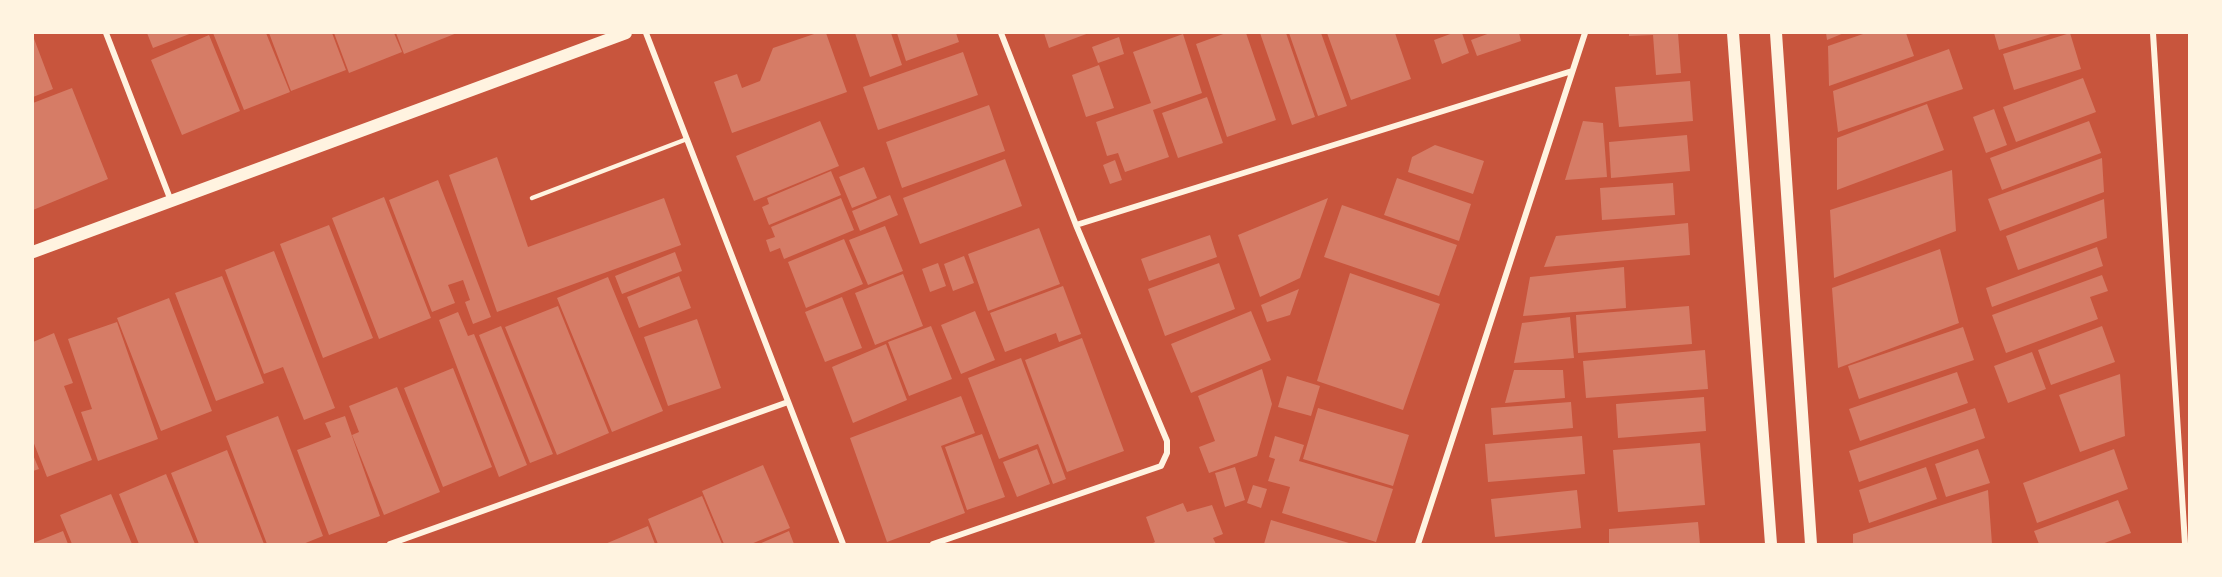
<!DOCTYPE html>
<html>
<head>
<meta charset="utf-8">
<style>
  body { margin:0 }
  #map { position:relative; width:2222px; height:577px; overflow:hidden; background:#c8553d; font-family:Helvetica,sans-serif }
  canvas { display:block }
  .frame { position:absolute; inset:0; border:34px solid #fff3e0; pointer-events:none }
</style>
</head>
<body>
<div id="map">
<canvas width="2222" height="577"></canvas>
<div class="frame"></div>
</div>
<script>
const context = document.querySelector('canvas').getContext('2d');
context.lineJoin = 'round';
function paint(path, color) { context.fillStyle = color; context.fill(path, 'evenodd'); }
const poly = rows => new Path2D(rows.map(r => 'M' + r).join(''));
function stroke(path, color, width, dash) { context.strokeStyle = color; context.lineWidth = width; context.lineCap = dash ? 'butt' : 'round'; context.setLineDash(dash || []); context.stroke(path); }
paint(poly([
  [147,33,192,33,153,48],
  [213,33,266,33,290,92,244,110],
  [269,33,332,33,346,70,291,91],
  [334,33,394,33,402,52,349,73],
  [396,33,457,33,404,54],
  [817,33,826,33,847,92,732,133,714,82,737,74,742,88,760,81,773,48],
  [855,33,891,33,902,65,870,77],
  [897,33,956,33,959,42,906,61],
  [1044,33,1089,33,1049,48],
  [1226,33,1246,33,1276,120,1227,137,1196,44],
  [1260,33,1286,33,1315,117,1292,125],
  [1289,33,1321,33,1347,106,1318,116],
  [1327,33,1395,33,1411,79,1351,100],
  [1453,33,1462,33,1469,53,1442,64,1434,40],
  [1490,33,1519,33,1521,41,1477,56,1471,40],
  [1629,33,1678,33,1681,73,1656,75,1653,35,1629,36],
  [1826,33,1844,33,1827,40],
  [1866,33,1906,33,1914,56,1829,86,1828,46],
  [1994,33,2051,33,2051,34,1999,50],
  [2070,33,2081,69,2014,90,2003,54],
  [1183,34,1202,93,1153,110,1169,157,1125,172,1118,153,1107,156,1096,122,1151,103,1133,52],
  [209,35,240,111,182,135,151,60],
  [33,36,53,89,33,97],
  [1119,37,1124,54,1098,63,1092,47],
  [1949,49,1963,89,1838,132,1833,91],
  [963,52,978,95,878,130,863,87],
  [1099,65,1114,108,1086,117,1072,75],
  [2083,78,2096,112,2016,142,2003,107],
  [1690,81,1693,121,1619,127,1615,87],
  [72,88,108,179,33,210,33,103],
  [1207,97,1223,143,1178,158,1162,113],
  [1927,104,1944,150,1837,190,1837,138],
  [989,105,1005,151,902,188,886,142],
  [1994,109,2007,145,1986,153,1973,117],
  [820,121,839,166,754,201,736,156],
  [1583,121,1603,123,1607,177,1565,180],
  [2089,121,2101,153,2002,190,1990,158],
  [1687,135,1690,171,1611,178,1609,142],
  [1435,145,1484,161,1473,194,1408,172,1412,157],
  [497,157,528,247,664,198,681,245,497,312,449,175],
  [2102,158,2104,192,2000,231,1988,199],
  [1005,159,1022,206,920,244,903,198],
  [1115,160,1122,180,1110,184,1103,165],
  [864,167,877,198,852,208,839,177],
  [1952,170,1956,231,1834,278,1830,210],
  [831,171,841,195,769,225,762,207,769,204,767,198],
  [1397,178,1471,204,1459,241,1384,215],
  [438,180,491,317,473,324,465,302,470,300,463,280,448,285,455,303,432,312,389,200],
  [1673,183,1675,215,1602,220,1600,188],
  [890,195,898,215,860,231,852,211],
  [384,197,431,318,379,339,332,218],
  [841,198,854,230,784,259,780,248,770,252,766,240,775,237,771,227],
  [1328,198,1300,278,1260,297,1238,235],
  [2104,199,2107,238,2018,270,2006,236],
  [1342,205,1457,245,1439,296,1324,257],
  [1688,223,1690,255,1544,267,1556,236],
  [329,225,373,338,323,358,280,244],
  [885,226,903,271,868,285,849,240],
  [1039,228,1060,284,988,311,968,254],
  [1210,235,1217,257,1149,281,1141,259],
  [844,239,863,284,806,308,788,262],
  [2097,247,2103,266,1992,307,1986,288],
  [1940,249,1959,323,1838,368,1832,288],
  [274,251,335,408,304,420,283,367,264,374,225,270],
  [675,252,682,271,622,294,615,276],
  [964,256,974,283,953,291,944,264],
  [938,263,946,286,930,292,922,269],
  [1219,263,1235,309,1165,336,1148,289],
  [1624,267,1626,308,1523,316,1530,277],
  [1350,273,1440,304,1403,410,1317,381],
  [903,274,923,326,875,345,855,293],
  [2102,275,2108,291,2090,297,2098,319,2006,353,1992,315],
  [222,276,264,383,216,401,175,293],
  [679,276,691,308,639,328,627,297],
  [608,277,663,411,612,432,557,298],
  [1063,286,1081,334,1059,342,1056,333,1005,352,990,313],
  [1299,289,1290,315,1267,322,1261,305],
  [842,297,862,348,825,362,805,312],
  [169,298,212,411,161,431,117,318],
  [558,306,609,433,557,455,505,327],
  [1689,306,1692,344,1578,353,1576,315],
  [975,311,995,360,961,374,941,325],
  [1251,311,1271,360,1191,393,1171,344],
  [458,312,468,336,474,334,527,465,499,477,439,320],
  [1570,317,1574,358,1514,363,1522,323],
  [697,319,721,388,668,406,644,337],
  [117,322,158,439,98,461,81,412,92,409,68,339],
  [501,326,553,454,530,463,479,335],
  [931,326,952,379,909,396,888,342],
  [2102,326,2115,362,2051,385,2038,350],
  [1963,327,1974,360,1859,399,1848,366],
  [54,333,73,383,64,386,92,460,47,477,33,441,33,342],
  [1082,338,1124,451,1067,472,1025,360],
  [886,344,907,400,853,423,832,367],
  [1705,350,1708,389,1586,398,1583,361],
  [2032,352,2046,389,2008,403,1994,366],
  [1021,358,1066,479,1053,484,1038,444,999,459,968,378],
  [453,368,492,467,443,487,404,388],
  [1262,369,1272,404,1257,456,1209,473,1199,447,1215,441,1198,396],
  [1514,370,1563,370,1565,398,1505,403],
  [1957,372,1968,403,1860,441,1849,409],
  [2120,374,2125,436,2080,452,2059,395],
  [1287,376,1320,386,1311,416,1278,407],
  [397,387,440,492,384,515,352,435,359,432,349,406],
  [961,396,975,433,941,446,965,513,887,542,850,438],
  [1704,397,1706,431,1618,438,1616,404],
  [1571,402,1573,428,1493,435,1491,408],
  [1318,408,1409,435,1393,486,1303,459],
  [1975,408,1985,438,1859,482,1849,451],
  [278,416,323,536,303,544,267,544,226,436],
  [345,416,380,516,329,535,297,450,331,437,325,423],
  [982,434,1005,497,967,510,945,447],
  [1275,436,1304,445,1299,461,1393,489,1376,542,1282,513,1290,487,1268,481,1275,459,1269,457],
  [1582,436,1585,474,1488,482,1485,444],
  [1700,443,1705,505,1618,512,1613,450],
  [1037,449,1050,484,1017,497,1003,462],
  [1978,449,1990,483,1946,497,1935,464],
  [2114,449,2128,489,2037,523,2023,483],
  [227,450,264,544,199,544,171,473],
  [33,455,39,469,33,471],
  [763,465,790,528,751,544,724,544,702,491],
  [1235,467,1245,500,1225,507,1215,473],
  [1926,467,1937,499,1869,523,1859,490],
  [166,474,195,544,139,544,119,494],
  [1253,485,1267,489,1261,508,1247,503],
  [1577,490,1581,528,1495,537,1491,499],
  [1988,490,1992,544,1853,544,1853,534],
  [111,494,132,544,72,544,60,515],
  [702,496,722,544,658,544,648,519],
  [2118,500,2131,533,2102,544,2039,544,2034,531],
  [1183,503,1187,512,1212,505,1223,534,1213,538,1216,544,1151,544,1155,542,1146,517],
  [1271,520,1349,543,1349,544,1264,544],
  [1698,522,1700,544,1609,544,1609,529],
  [648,526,655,544,605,544],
  [63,531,68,544,33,544,33,543],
  [789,531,794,544,759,544]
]), '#d67c66');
stroke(poly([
  [532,198,687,139]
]), '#fff3e0', 4.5);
stroke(poly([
  [106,33,171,201],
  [646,33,843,544],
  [2153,33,2185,544],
  [1076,225,1572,71],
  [390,544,788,402],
  [933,544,1161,466,1167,453,1167,441,1076,225,1001,33],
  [1418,544,1585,33]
]), '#fff3e0', 6);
stroke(poly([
  [1733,33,1771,544],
  [1776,33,1811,544],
  [33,252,626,33]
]), '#fff3e0', 12);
</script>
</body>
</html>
